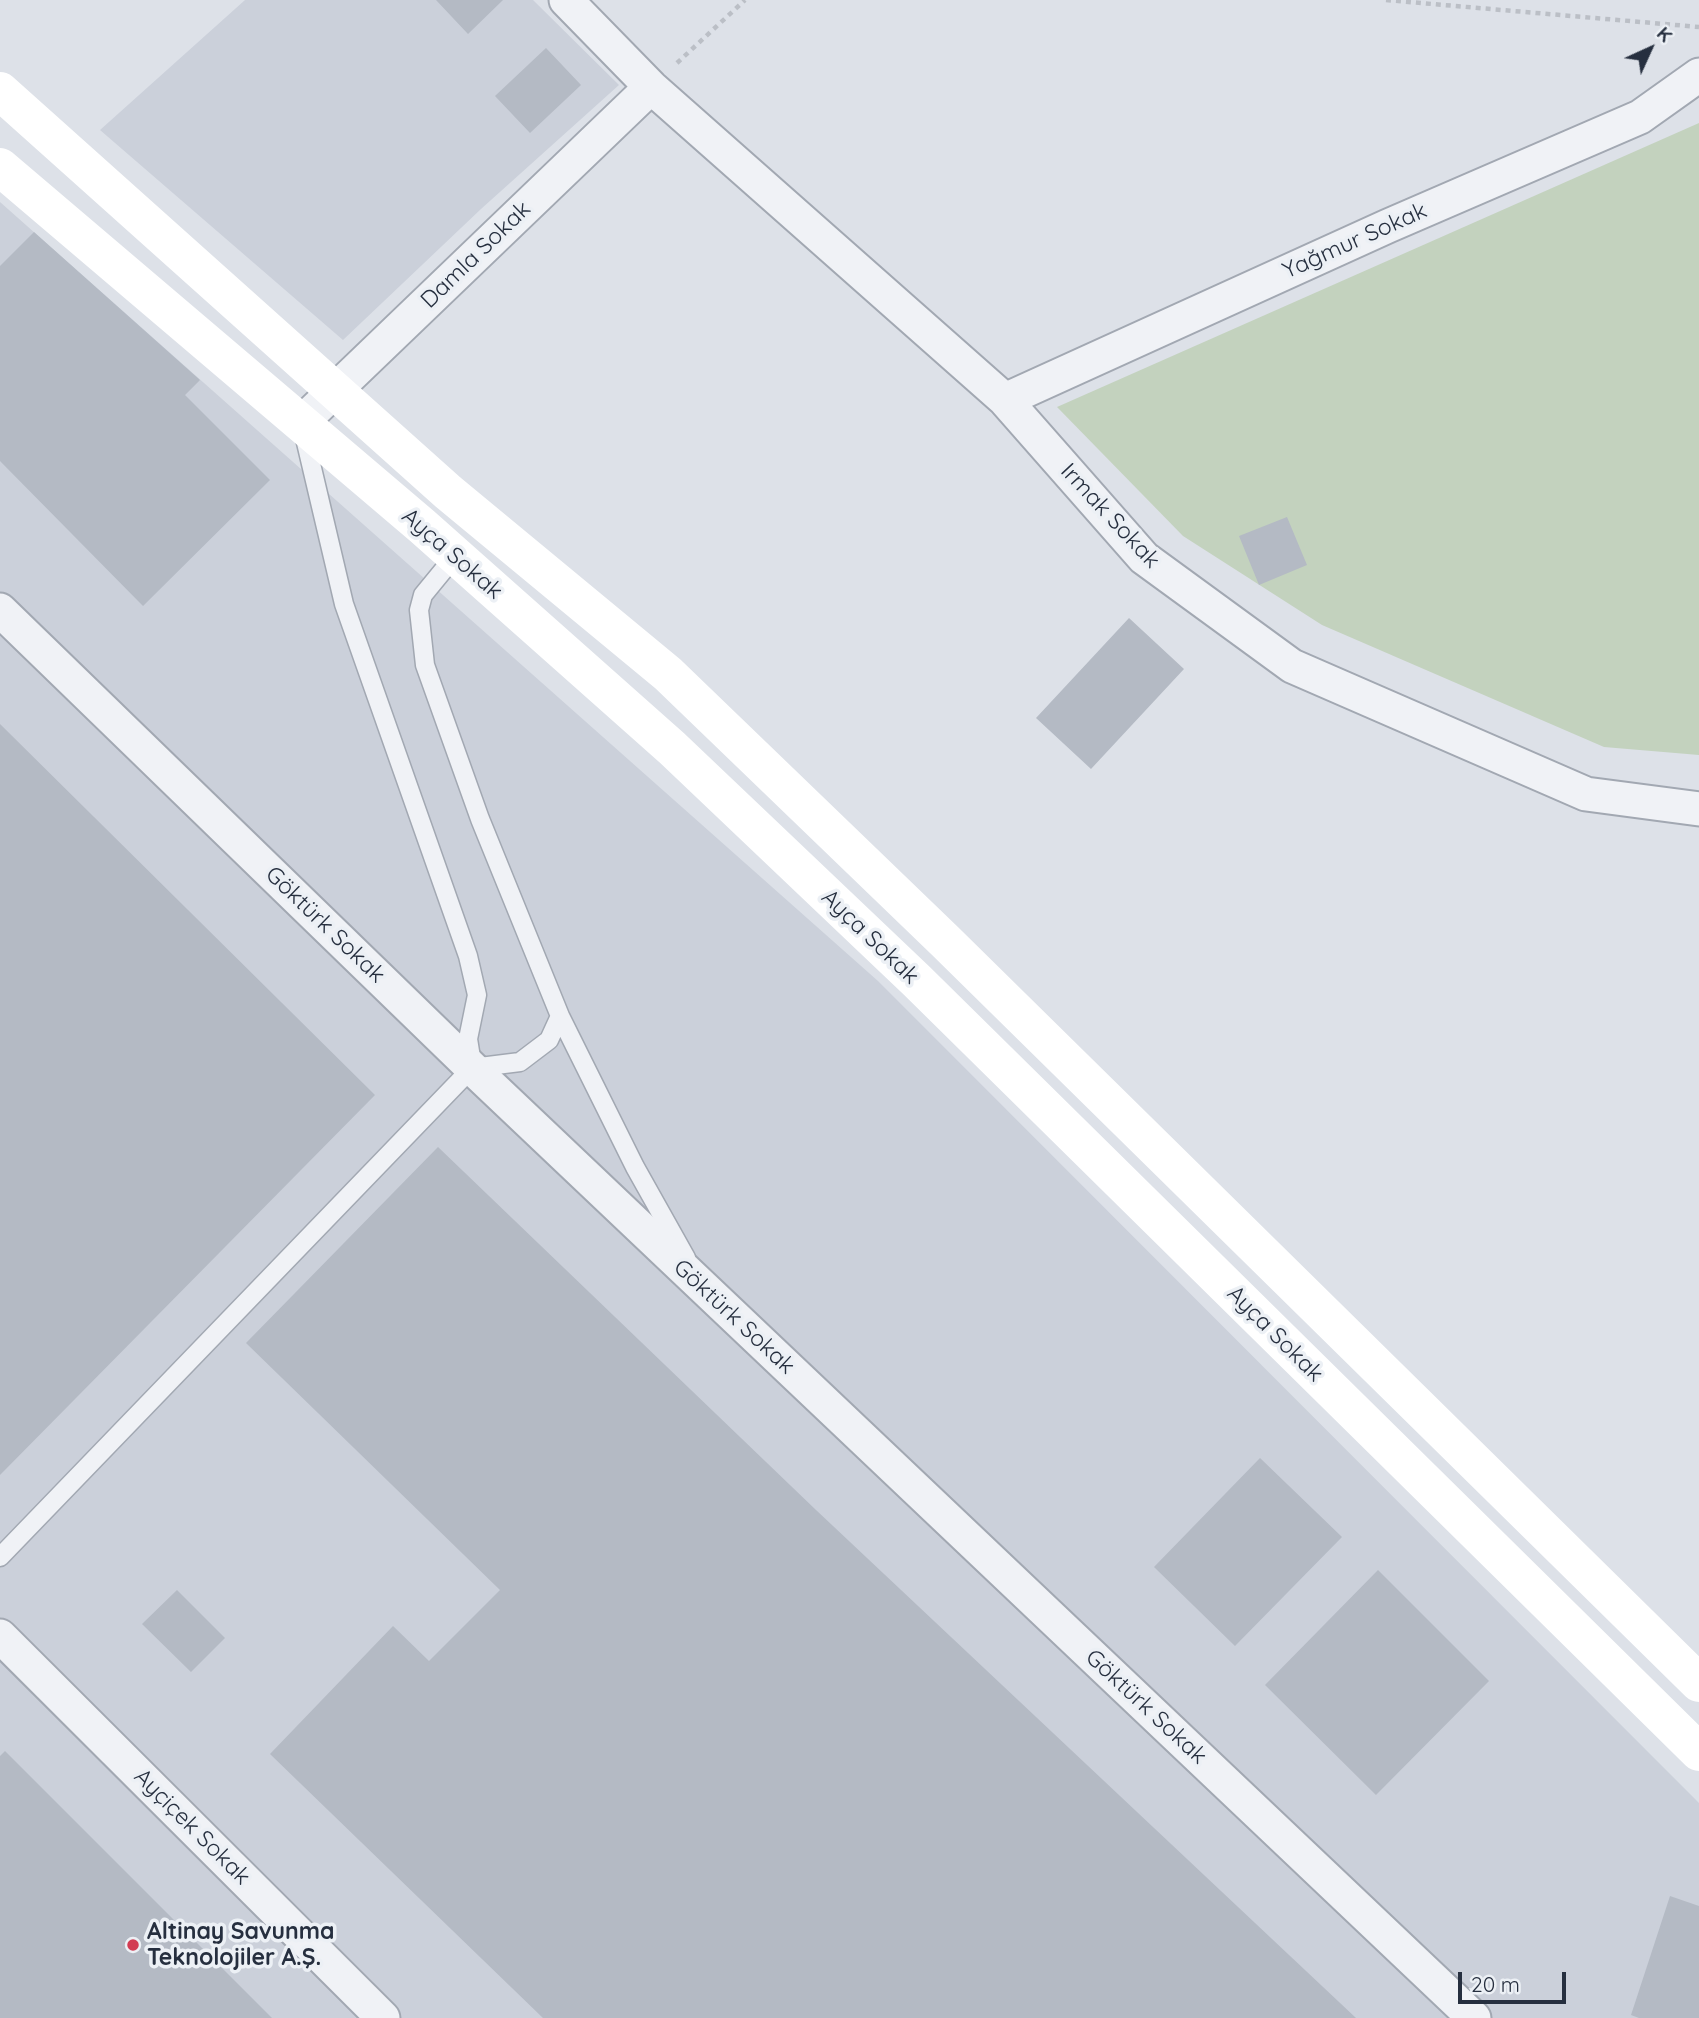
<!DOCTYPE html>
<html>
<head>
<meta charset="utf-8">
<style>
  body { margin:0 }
  #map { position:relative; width:1699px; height:2018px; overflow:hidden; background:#dde1e8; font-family:Quicksand,sans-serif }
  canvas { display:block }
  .north { position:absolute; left:1615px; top:14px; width:70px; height:70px; -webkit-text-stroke:5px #ecf0f5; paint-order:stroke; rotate:45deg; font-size:19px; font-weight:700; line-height:28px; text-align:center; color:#262f3f }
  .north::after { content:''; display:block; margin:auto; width:24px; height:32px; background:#262f3f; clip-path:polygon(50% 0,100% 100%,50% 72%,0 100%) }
  .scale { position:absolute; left:1458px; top:1972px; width:108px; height:32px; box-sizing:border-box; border:4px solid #262f3f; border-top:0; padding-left:9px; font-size:21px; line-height:24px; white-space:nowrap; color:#262f3f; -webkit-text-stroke:5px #ecf0f5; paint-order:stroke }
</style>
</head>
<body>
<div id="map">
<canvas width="1699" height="2018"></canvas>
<div class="north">K</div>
<div class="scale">20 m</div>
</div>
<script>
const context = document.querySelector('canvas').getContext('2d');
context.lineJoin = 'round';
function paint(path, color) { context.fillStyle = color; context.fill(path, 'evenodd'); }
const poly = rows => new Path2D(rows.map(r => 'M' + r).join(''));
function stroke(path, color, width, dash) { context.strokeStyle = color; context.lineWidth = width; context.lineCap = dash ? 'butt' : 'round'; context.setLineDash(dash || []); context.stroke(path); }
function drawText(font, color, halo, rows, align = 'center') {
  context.font = font + ' Quicksand,sans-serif'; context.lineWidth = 7; context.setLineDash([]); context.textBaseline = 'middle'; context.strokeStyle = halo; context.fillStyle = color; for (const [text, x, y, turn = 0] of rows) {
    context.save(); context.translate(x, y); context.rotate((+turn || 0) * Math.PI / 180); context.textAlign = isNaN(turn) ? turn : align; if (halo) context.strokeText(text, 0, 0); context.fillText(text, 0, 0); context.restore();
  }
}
paint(poly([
  [245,0,533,0,619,85,481,209,343,340,100,130],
  [0,202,878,981,1699,1803,1699,2018,0,2018]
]), '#cbd0da');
paint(poly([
  [1699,123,1699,755,1604,747,1322,625,1183,536,1057,407]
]), '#c3d2be');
paint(poly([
  [436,0,503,0,468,34],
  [546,48,581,85,530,133,495,96],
  [34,232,200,380,185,395,270,480,143,606,0,461,0,266],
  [1287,517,1307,565,1259,585,1239,536],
  [1129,618,1184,669,1091,769,1036,718],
  [0,724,375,1095,0,1475],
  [438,1147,816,1510,1356,2018,543,2018,270,1754,393,1626,429,1661,500,1590,246,1343],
  [1260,1458,1342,1537,1235,1646,1154,1567],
  [1378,1570,1489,1681,1376,1795,1265,1685],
  [177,1590,225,1638,191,1672,142,1624],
  [5,1751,272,2018,0,2018,0,1756],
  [1670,1896,1699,1906,1699,2018,1639,2018,1631,2015]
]), '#b4bac4');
const lane = poly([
  [304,434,344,604,468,956,477,995,468,1039,472,1064],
  [560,1016,635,1167,686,1258],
  [0,1557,472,1068,520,1062,549,1040,560,1016,480,819,425,665,419,610,423,595,455,556]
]);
const street = poly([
  [566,0,651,87,1005,400,1144,558,1292,666,1586,794,1699,809],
  [1005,400,1388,226,1640,117,1699,75],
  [301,423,651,87],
  [0,610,472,1068,1474,2018],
  [0,1636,383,2018]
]);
stroke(lane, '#a2a8b2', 21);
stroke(street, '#a2a8b2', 37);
stroke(poly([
  [1386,0,1699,27],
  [677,63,745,0]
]), '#bbbfc6', 4.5, [5, 5]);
stroke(lane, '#f0f2f6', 18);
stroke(street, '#f0f2f6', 33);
stroke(poly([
  [0,91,448,492,668,674,945,941,1699,1683],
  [0,167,422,526,672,748,917,981,1699,1752]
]), '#fff', 38);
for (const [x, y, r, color] of [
  [133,1945,7,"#d23c53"]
]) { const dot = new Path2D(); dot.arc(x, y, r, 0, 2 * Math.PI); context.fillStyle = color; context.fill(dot); stroke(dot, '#ecf0f5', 2.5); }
drawText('23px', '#262f3f', '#ecf0f5', [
  ["Yağmur Sokak",1355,241,-24],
  ["Damla Sokak",476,255,-44],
  ["Irmak Sokak",1110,516,47],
  ["Ayça Sokak",452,554,41],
  ["Göktürk Sokak",325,925,44],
  ["Ayça Sokak",870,937,44],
  ["Göktürk Sokak",734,1317,43],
  ["Ayça Sokak",1275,1334,45],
  ["Göktürk Sokak",1146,1707,43],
  ["Ayçiçek Sokak",192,1827,45]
]);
drawText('bold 23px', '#262f3f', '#ecf0f5', [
  ["Altinay Savunma",147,1932],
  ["Teknolojiler A.Ş.",147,1958]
], 'left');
</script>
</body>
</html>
